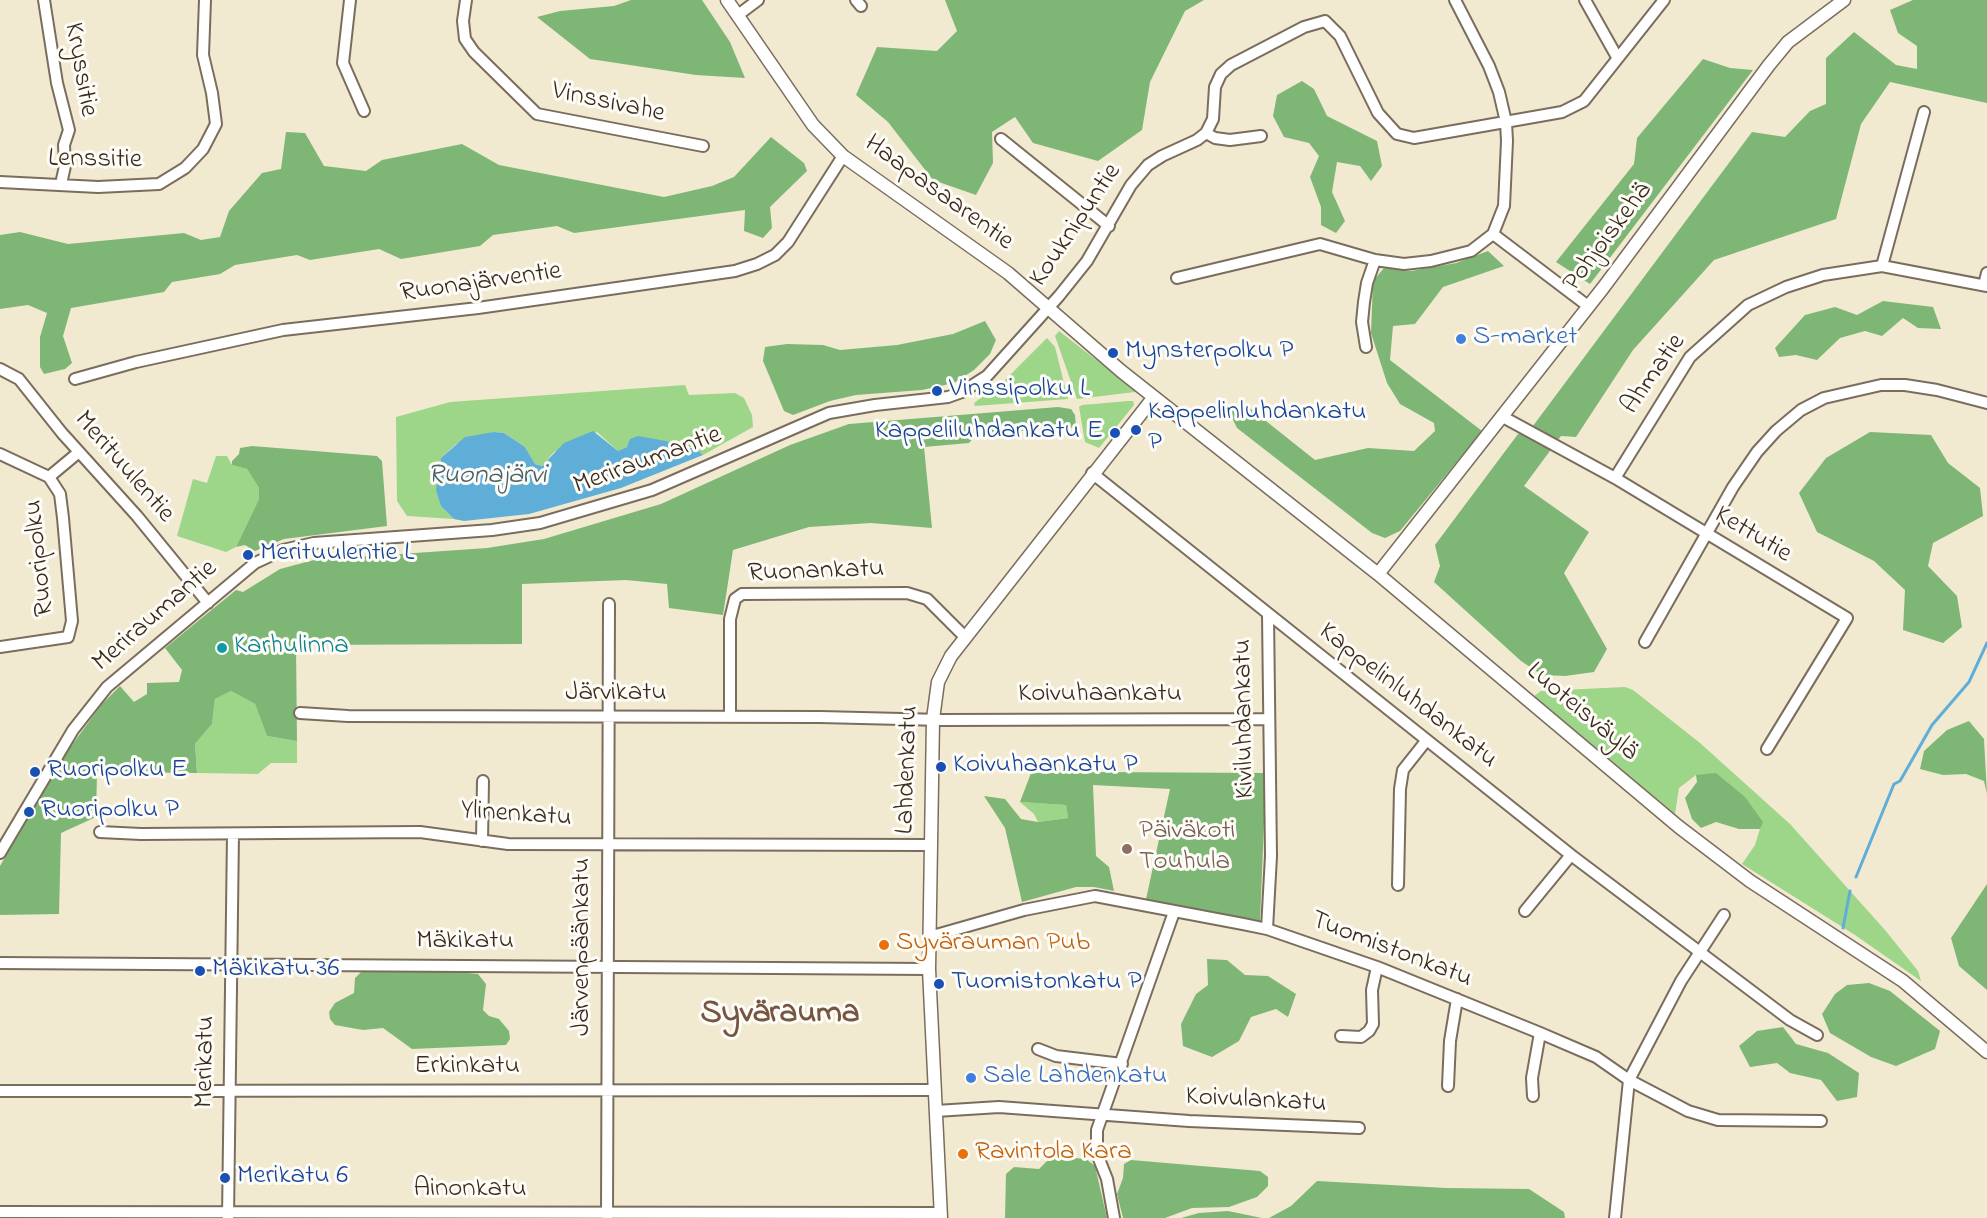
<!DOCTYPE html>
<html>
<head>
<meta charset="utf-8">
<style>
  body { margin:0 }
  canvas { display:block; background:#f2e9d1 }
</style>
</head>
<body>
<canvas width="1987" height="1218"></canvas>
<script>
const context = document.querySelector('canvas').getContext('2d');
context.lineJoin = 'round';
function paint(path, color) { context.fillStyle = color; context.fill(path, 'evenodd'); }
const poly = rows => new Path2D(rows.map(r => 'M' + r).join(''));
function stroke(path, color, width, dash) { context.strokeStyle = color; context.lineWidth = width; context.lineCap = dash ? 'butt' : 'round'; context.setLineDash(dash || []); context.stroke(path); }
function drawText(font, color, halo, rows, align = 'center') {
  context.font = font + ' "Indie Flower",sans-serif'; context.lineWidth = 6; context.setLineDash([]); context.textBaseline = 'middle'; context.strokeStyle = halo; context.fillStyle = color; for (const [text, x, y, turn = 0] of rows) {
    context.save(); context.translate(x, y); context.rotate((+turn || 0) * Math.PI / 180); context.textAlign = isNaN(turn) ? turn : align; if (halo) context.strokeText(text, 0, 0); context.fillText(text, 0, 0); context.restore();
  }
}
paint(poly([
  [1059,331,1135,390,1135,392,1077,399,1055,336],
  [1047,338,1055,347,1068,399,975,406,974,403,1002,383],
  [685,385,689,395,735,393,744,398,752,415,753,427,703,455,696,448,675,445,627,447,618,451,597,432,554,452,542,466,535,464,525,447,504,433,494,432,456,444,441,458,438,476,441,506,454,519,407,516,397,501,396,417,450,402],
  [1128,401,1133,401,1134,405,1099,448,1085,442,1079,407,1082,405],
  [216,456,227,456,232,465,247,469,259,488,259,499,236,547,226,552,177,536,193,479,207,483],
  [1625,687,1633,690,1700,743,1790,824,1885,930,1918,971,1921,981,1855,935,1742,864,1755,845,1762,822,1696,775,1679,788,1675,814,1534,696,1541,691],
  [231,691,255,704,267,736,297,741,297,763,271,763,258,774,197,773,195,744,212,724,215,699],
  [1020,802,1066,805,1068,818,1038,822,1034,814]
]), '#9dd689');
paint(poly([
  [631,0,702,0,730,42,745,78,696,75,590,59,537,17,560,11,614,6],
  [945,0,1204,0,1185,11,1150,82,1142,130,1098,161,1033,143,1015,117,992,132,993,163,976,195,933,180,888,122,856,95,877,47,937,51,957,31],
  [1913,0,1987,0,1987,103,1890,82,1861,124,1836,219,1714,260,1633,350,1576,437,1561,436,1524,486,1589,532,1564,573,1607,649,1594,672,1565,676,1542,675,1521,661,1434,582,1440,566,1435,545,1518,434,1527,434,1752,132,1785,137,1810,111,1826,104,1826,58,1854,32,1896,65,1917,69,1917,46,1898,33,1890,10],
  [1703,59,1730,68,1753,70,1590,284,1556,262,1634,164,1637,138],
  [1302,81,1314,89,1327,116,1377,141,1382,166,1371,181,1360,166,1337,162,1332,192,1345,221,1336,233,1321,225,1321,207,1310,177,1319,156,1309,143,1284,137,1273,116,1277,95],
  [286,132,305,133,324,166,366,171,382,160,462,144,499,165,664,197,712,186,734,177,771,137,804,163,807,171,770,207,772,228,763,238,744,231,745,210,574,233,557,226,493,235,480,246,401,259,379,249,310,260,297,255,235,265,220,274,172,282,164,292,71,308,63,336,72,363,65,369,44,374,40,367,40,337,47,313,28,305,0,309,0,235,20,232,68,244,184,233,201,240,220,237,229,211,262,173,281,169],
  [1488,251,1504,266,1443,287,1415,324,1393,326,1390,360,1482,431,1400,531,1385,538,1372,533,1237,428,1228,410,1242,402,1315,460,1368,448,1414,451,1435,431,1434,423,1400,404,1387,383,1371,333,1373,281,1384,268,1411,271,1456,263],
  [1883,301,1933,307,1941,329,1918,328,1903,318,1882,336,1865,331,1840,338,1817,360,1796,355,1779,357,1775,348,1805,315,1835,307,1857,315],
  [985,321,996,340,990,354,974,370,954,383,922,390,856,395,830,401,793,415,784,411,763,361,765,347,787,344,823,345,840,350,897,345,953,334],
  [1058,407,1071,409,1075,415,1076,427,977,434,969,443,924,447,932,528,871,523,809,527,733,550,723,615,669,608,667,584,626,580,522,584,522,644,296,645,297,741,267,736,255,704,231,691,215,699,212,724,195,744,197,773,97,772,96,817,61,833,59,914,0,915,0,866,60,761,102,704,120,686,134,702,147,694,147,683,179,682,182,670,165,648,236,590,243,592,280,569,314,560,487,548,544,539,661,504,790,445,849,424],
  [1870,432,1931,435,1948,463,1980,488,1983,516,1933,543,1928,566,1957,596,1962,627,1943,643,1903,630,1905,590,1874,561,1817,532,1799,493,1826,458],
  [252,446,377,456,382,461,387,526,284,539,255,551,245,545,236,547,259,499,259,488,247,469,232,465,232,461,239,454,240,448],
  [1969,721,1984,739,1987,794,1984,781,1966,774,1943,775,1920,769,1924,751,1947,730],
  [1093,772,1266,773,1260,922,1146,899,1170,789,1093,785,1096,856,1109,867,1114,891,1094,887,1076,887,1022,902,1005,828,984,796,1005,799,1021,819,1038,822,1068,818,1066,805,1020,802,1031,773],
  [1716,773,1745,797,1763,822,1760,829,1739,829,1716,822,1701,828,1692,819,1685,798,1697,782,1696,775],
  [1987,884,1987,990,1959,966,1951,938],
  [1207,959,1227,960,1245,975,1268,976,1296,994,1288,1017,1276,1009,1251,1017,1239,1041,1212,1057,1183,1046,1181,1024,1196,994,1208,985],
  [448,971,478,974,486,984,483,1010,489,1016,499,1019,509,1031,510,1039,506,1045,412,1049,383,1028,363,1030,335,1025,330,1019,329,1012,335,1003,354,993,355,978,361,972],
  [1869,983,1890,991,1940,1031,1935,1049,1896,1066,1871,1057,1830,1033,1822,1014,1835,994,1847,985],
  [1783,1027,1796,1044,1828,1053,1859,1073,1857,1097,1837,1101,1821,1080,1790,1073,1777,1063,1750,1067,1739,1046,1757,1031],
  [1052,1156,1086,1159,1095,1166,1107,1218,1005,1218,1006,1174,1014,1167,1039,1169],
  [1131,1160,1260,1171,1268,1177,1268,1186,1257,1197,1229,1207,1192,1208,1165,1218,1123,1218,1117,1194,1123,1178,1124,1164],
  [1317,1181,1446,1188,1529,1189,1564,1212,1565,1218,1269,1218,1291,1206],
  [1228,1211,1262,1218,1181,1218,1199,1213]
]), '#7eb775');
paint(poly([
  [593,431,618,451,627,447,630,439,638,436,666,441,683,448,696,448,703,455,621,488,529,514,464,521,454,519,441,506,436,490,441,458,465,437,494,432,504,433,525,447,535,464,542,466,564,443]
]), '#5eaed8');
stroke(poly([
  [1856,877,1894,784,1900,781,1932,725,1969,682,1987,643],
  [1843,928,1850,891]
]), '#5eaed8', 3);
const minor = poly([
  [44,0,57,83,69,130,64,145,65,166,61,184],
  [350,0,343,63,364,111],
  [466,0,463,21,465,39,474,52,537,114,703,146],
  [856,0,861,6],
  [1455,0,1489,66,1499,92,1506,122,1507,141,1504,206,1493,234,1588,306],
  [1585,0,1617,57],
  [738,15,758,0],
  [1206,133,1213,119,1215,87,1221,74,1231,65,1304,27,1325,21,1340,36,1378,113,1397,134,1414,138,1562,112,1584,101,1664,0],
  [1001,139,1109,226],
  [0,182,98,187,159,184,185,168,203,149,216,124,212,93,203,55,205,0],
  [1882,266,1924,112],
  [1177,278,1320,244,1375,260,1404,264,1431,261,1471,251,1493,234],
  [1984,285,1987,273],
  [1366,347,1362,322,1364,302,1367,283,1375,260],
  [0,369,19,379,62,433,137,516,208,603],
  [75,379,136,362,283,330,478,308,735,271,757,264,775,255,788,242,843,156],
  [1503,417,1615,478,1847,618,1767,749],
  [0,454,49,477,79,452],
  [1092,473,1571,855,1790,1020,1817,1035],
  [1615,478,1690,357,1748,305,1786,287,1823,275,1882,266,1987,286],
  [1645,642,1733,487,1757,452,1776,431,1801,410,1824,398,1881,385,1905,385,1937,390,1987,403],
  [0,647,68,637,72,621,63,518,60,494,49,477],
  [300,713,348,716,820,717,943,720,1268,719],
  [730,717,730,619,735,599,742,594,907,593,927,599,965,637],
  [100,832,141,834,420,832,508,844,930,845],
  [482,841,483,781],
  [0,853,73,730,107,687,255,563,283,550,314,543,492,530,540,523,652,490,829,413,875,405,948,397,962,392,987,376,1059,296,1087,261,1131,185,1148,165,1162,156,1197,140,1206,133,1215,138,1230,140,1261,136],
  [1398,885,1400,789,1403,770,1426,741],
  [1525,911,1571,855],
  [1267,929,1271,856,1268,615],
  [929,937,1024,910,1095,896,1243,924,1267,929,1377,967,1540,1033,1596,1057,1629,1080,1688,1111,1718,1120,1821,1121],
  [0,963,929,969],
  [1341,1036,1361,1037,1369,1031,1373,1024,1372,990,1377,967],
  [1038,1049,1056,1056,1122,1064],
  [1448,1086,1450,1041,1457,999],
  [0,1091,935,1090],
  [1533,1096,1532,1078,1540,1033],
  [936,1111,999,1107,1189,1121,1359,1128],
  [0,1212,941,1213],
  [228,1218,233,834],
  [607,1218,609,604],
  [1114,1218,1107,1179,1097,1154,1097,1130,1174,912],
  [1615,1218,1629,1080,1681,981,1724,915]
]);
const major = poly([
  [727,0,813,125,843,156,1008,273,1121,371,1378,574,1679,827,1750,881,1903,981,1987,1052],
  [1378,574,1603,288,1769,65,1788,42,1844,0],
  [941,1218,929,969,933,719,938,682,951,656,1154,397]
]);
stroke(minor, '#7b6d5d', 14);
stroke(major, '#7b6d5d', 15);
stroke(minor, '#fff', 10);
stroke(major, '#fff', 12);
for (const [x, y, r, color] of [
  [1461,339,6,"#3f7fe0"],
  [1113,353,6,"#1a4fb4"],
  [937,391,6,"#1a4fb4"],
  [1136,430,6,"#1a4fb4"],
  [1115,433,6,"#1a4fb4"],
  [248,555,6,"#1a4fb4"],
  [222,648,6,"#0f9aa8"],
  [941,767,6,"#1a4fb4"],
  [35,772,6,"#1a4fb4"],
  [29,812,6,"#1a4fb4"],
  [1127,849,6,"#8d6e63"],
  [884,945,6,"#e8710a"],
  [200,971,6,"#1a4fb4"],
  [939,984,6,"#1a4fb4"],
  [971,1078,6,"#3f7fe0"],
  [963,1154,6,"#e8710a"],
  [225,1178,6,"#1a4fb4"]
]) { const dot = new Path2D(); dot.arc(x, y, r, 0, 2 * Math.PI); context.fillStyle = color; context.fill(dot); stroke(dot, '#fdfcf7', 2); }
drawText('27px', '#3b2a1e', '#fdfcf7', [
  ["Kryssitie",79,70,80],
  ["Vinssivahe",608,104,12],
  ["Lenssitie",95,161,1],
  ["Haapasaarentie",938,194,36],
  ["Kouknipuntie",1077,226,-56],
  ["Pohjoiskehä",1609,238,-53],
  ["Ruonajärventie",481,284,-8],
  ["Ahmatie",1655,375,-55],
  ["Meriraumantie",648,462,-20],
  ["Merituulentie",123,468,49],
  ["Kettutie",1752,536,31],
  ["Ruoripolku",41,558,-96],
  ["Ruonankatu",816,573,-2],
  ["Meriraumantie",156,617,-41],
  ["Järvikatu",616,695],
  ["Koivuhaankatu",1100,696],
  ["Kappelinluhdankatu",1407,697,38],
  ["Luoteisväylä",1581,713,40],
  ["Kiviluhdankatu",1246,719,-91],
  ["Lahdenkatu",909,770,-88],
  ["Ylinenkatu",516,816,4],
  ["Mäkikatu",465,943],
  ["Järvenpäänkatu",584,947,-90],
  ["Tuomistonkatu",1391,951,21],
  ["Merikatu",207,1062,-89],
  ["Erkinkatu",467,1068],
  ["Koivulankatu",1256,1102,3],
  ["Ainonkatu",470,1191]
]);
drawText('27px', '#366cbe', '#fdfcf7', [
  ["S-market",1473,339],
  ["Sale Lahdenkatu",983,1078]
], 'left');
drawText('27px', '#164399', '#fdfcf7', [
  ["Mynsterpolku P",1125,353],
  ["Vinssipolku L",949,391],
  ["Kappelinluhdankatu",1148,414],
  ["P",1148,445],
  ["Kappeliluhdankatu E",1103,433,"right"],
  ["Merituulentie L",260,555],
  ["Koivuhaankatu P",953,767],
  ["Ruoripolku E",47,772],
  ["Ruoripolku P",41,812],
  ["Mäkikatu 36",212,971],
  ["Tuomistonkatu P",951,984],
  ["Merikatu 6",237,1178]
], 'left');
drawText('27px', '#0d838f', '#fdfcf7', [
  ["Karhulinna",234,648]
], 'left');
drawText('27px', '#785e54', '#fdfcf7', [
  ["Päiväkoti",1139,833],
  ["Touhula",1139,864]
], 'left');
drawText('27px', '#c56008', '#fdfcf7', [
  ["Syvärauman Pub",896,945],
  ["Ravintola Kara",975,1154]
], 'left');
drawText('italic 28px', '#495f68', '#fdfcf7', [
  ["Ruonajärvi",487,477]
]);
drawText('bold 33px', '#775641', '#fdfcf7', [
  ["Syvärauma",780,1016]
]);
</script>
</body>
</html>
